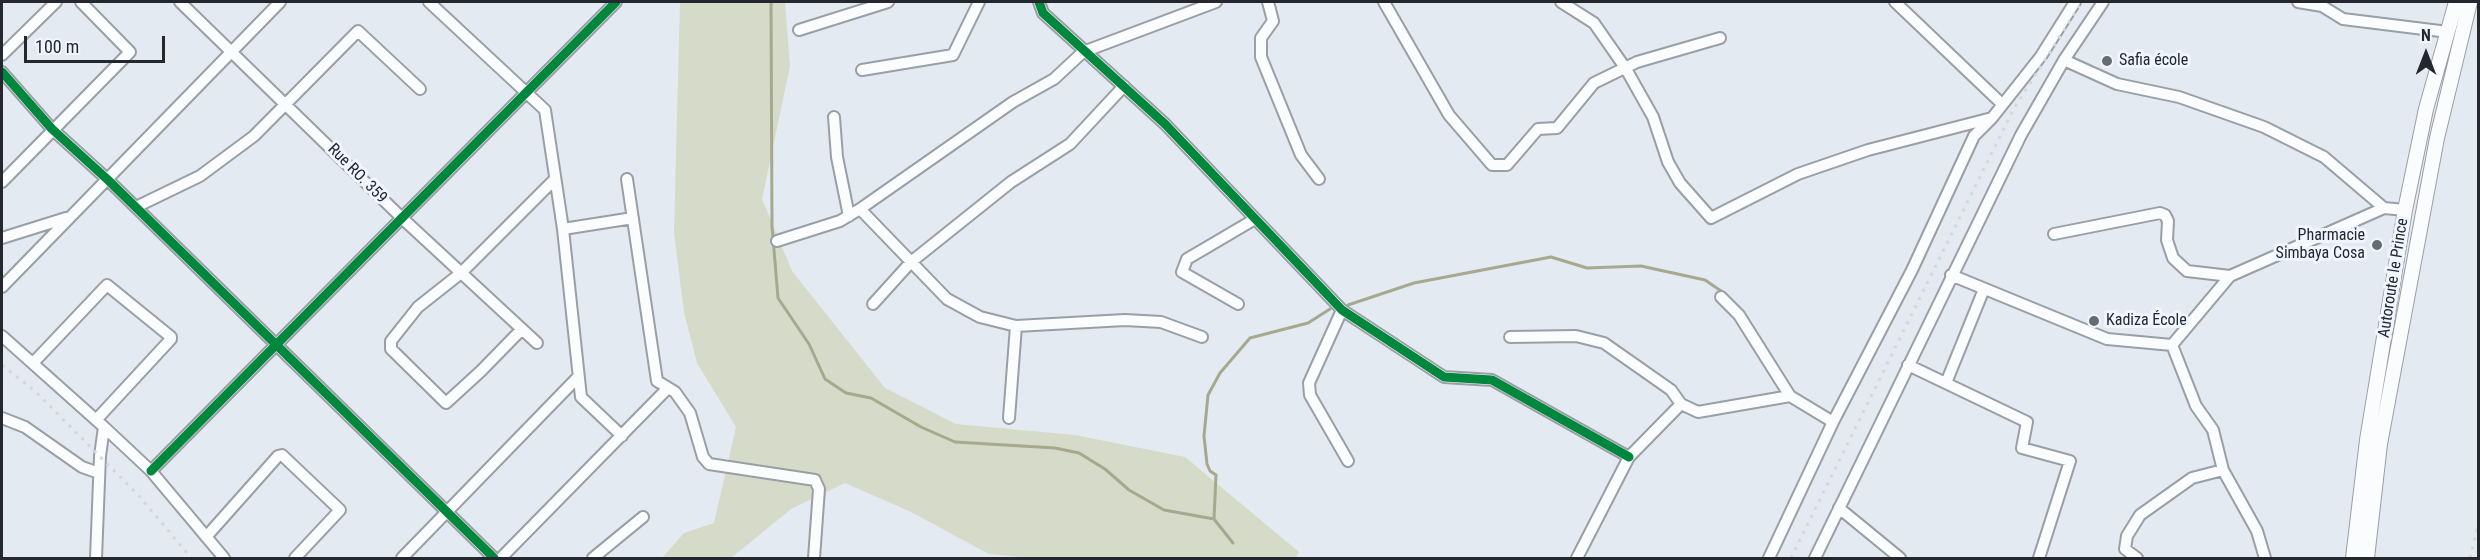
<!DOCTYPE html>
<html>
<head>
<meta charset="utf-8">
<style>
  body { margin:0 }
  #map { position:relative; width:2480px; height:560px; overflow:hidden; background:#e4eaf2; font-family:"Roboto Condensed",sans-serif }
  canvas { display:block }
  .frame { position:absolute; inset:0; border:3px solid #24282e; pointer-events:none }
  .north { position:absolute; left:2396px; top:24px; width:60px; height:60px; -webkit-text-stroke:4px #eff6ff; paint-order:stroke; rotate:0deg; font-size:16px; font-weight:700; line-height:24px; text-align:center; color:#24282e }
  .north::after { content:''; display:block; margin:auto; width:21px; height:27px; background:#24282e; clip-path:polygon(50% 0,100% 100%,50% 72%,0 100%) }
  .scale { position:absolute; left:24px; top:36px; width:141px; height:27px; box-sizing:border-box; border:3px solid #24282e; border-top:0; padding-left:8px; font-size:18px; line-height:21px; white-space:nowrap; color:#24282e; -webkit-text-stroke:4px #eff6ff; paint-order:stroke }
</style>
</head>
<body>
<div id="map">
<canvas width="2480" height="560"></canvas>
<div class="frame"></div>
<div class="north">N</div>
<div class="scale">100 m</div>
</div>
<script>
const context = document.querySelector('canvas').getContext('2d');
context.lineJoin = 'round';
function paint(path, color) { context.fillStyle = color; context.fill(path, 'evenodd'); }
const poly = rows => new Path2D(rows.map(r => 'M' + r).join(''));
function stroke(path, color, width, dash) { context.strokeStyle = color; context.lineWidth = width; context.lineCap = dash ? 'butt' : 'round'; context.setLineDash(dash || []); context.stroke(path); }
function drawText(font, color, halo, rows, align = 'center') {
  context.font = font + ' "Roboto Condensed",sans-serif'; context.lineWidth = 6; context.setLineDash([]); context.textBaseline = 'middle'; context.strokeStyle = halo; context.fillStyle = color; for (const [text, x, y, turn = 0] of rows) {
    context.save(); context.translate(x, y); context.rotate((+turn || 0) * Math.PI / 180); context.textAlign = isNaN(turn) ? turn : align; if (halo) context.strokeText(text, 0, 0); context.fillText(text, 0, 0); context.restore();
  }
}
paint(poly([
  [680,2,785,2,790,66,762,199,792,271,885,388,956,424,1075,435,1185,457,1299,552,1296,558,1031,558,989,554,911,512,845,483,791,509,731,558,662,558,684,533,714,523,736,427,697,363,684,312,674,233]
]), '#d6dac8');
stroke(poly([
  [771,2,772,226,778,298,809,344,825,379,846,393,871,398,921,427,955,442,1055,448,1079,453,1105,469,1129,490,1164,510,1214,519,1233,543],
  [1348,305,1414,283,1551,257,1587,268,1641,266,1705,280,1724,293],
  [1214,519,1216,475,1210,471,1207,464,1204,436,1208,395,1220,373,1250,338,1308,323,1330,309]
]), '#a6a98d', 3);
const minor = poly([
  [180,2,403,219,537,343],
  [429,2,545,110,563,229,581,397,622,436],
  [1039,2,1043,13,1165,124,1342,310,1444,377,1492,380,1629,457],
  [1268,2,1273,21,1261,38,1261,57,1301,155,1319,179],
  [1384,2,1449,115,1492,165,1507,165,1538,129,1557,128,1594,83,1637,62,1720,38],
  [1561,2,1594,23,1626,69,1653,117,1668,162,1680,183,1711,218,1798,174,1868,150,1992,118],
  [1895,2,2002,104],
  [2298,2,2322,6,2343,19,2448,32],
  [799,30,888,2],
  [2,55,56,2],
  [2064,60,2117,84,2179,97,2264,127,2324,157,2384,208],
  [862,70,953,55,979,2],
  [2,72,52,129,108,180,494,558],
  [834,117,837,157,849,216],
  [627,179,657,381,675,392,690,413,703,457,709,464,815,480,819,489,814,558],
  [2,182,130,52,81,2],
  [136,207,200,176,254,136,358,31,420,89],
  [860,209,947,299,980,317,1016,326,1125,320,1161,322,1202,337],
  [563,229,633,218],
  [2054,234,2160,213,2165,215,2168,221,2167,240,2173,258,2187,271,2230,276],
  [2,238,66,218],
  [777,241,840,221,860,209,1013,102,1054,79,1083,52,1216,2],
  [1951,275,2107,339,2172,345],
  [2,287,280,2],
  [1721,297,1739,315,1790,396,1833,422],
  [873,304,911,262,1011,182,1070,144,1124,86],
  [1238,304,1182,272,1187,259,1255,219],
  [1342,310,1309,383,1310,395,1348,461],
  [522,329,481,371,446,403,391,349,391,341,418,307,461,273,555,179],
  [2,336,104,427,100,456,96,558],
  [1510,337,1576,336,1604,343,1671,390,1681,404],
  [33,363,107,285,171,337,171,339,96,420],
  [1908,365,2027,422,2022,448,2070,461,2039,558],
  [1946,383,1984,289],
  [2,418,25,427,82,467,99,473],
  [1009,418,1016,326],
  [104,427,151,471,224,558],
  [151,471,616,2],
  [1839,508,1900,558],
  [206,537,278,456,282,455,340,510,295,558],
  [402,558,578,377],
  [501,558,667,389],
  [593,558,643,517],
  [1577,558,1629,457,1681,404,1698,412,1790,396],
  [1769,558,1833,422,1912,270,1974,136,1992,118,2041,56,2075,2],
  [1815,558,2021,135,2064,60,2103,2],
  [2137,558,2125,549,2127,536,2140,515,2192,478,2223,470],
  [2265,558,2257,531,2223,470,2213,430,2196,406,2172,345,2230,276,2384,208,2405,210]
]);
const major = poly([
  [2353,558,2367,440,2405,210,2426,109,2456,2],
  [2367,558,2380,444,2437,138,2470,2]
]);
stroke(minor, '#9a9fa5', 14);
stroke(major, '#9a9fa5', 16);
stroke(minor, '#fbfcfd', 10);
stroke(major, '#fbfcfd', 14);
stroke(poly([
  [2,365,36,392,140,497,191,558],
  [1791,558,2013,110,2082,2],
  [2470,558,2478,525]
]), '#d6d7d9', 3, [3, 6]);
stroke(poly([
  [1039,2,1043,13,1165,124,1342,310,1444,377,1492,380,1629,457],
  [2,72,52,129,108,180,494,558],
  [151,471,616,2]
]), '#00873e', 9);
for (const [x, y, r, color] of [
  [2107,61,6,"#676c73"],
  [2377,245,6,"#676c73"],
  [2094,321,6,"#676c73"]
]) { const dot = new Path2D(); dot.arc(x, y, r, 0, 2 * Math.PI); context.fillStyle = color; context.fill(dot); stroke(dot, '#eff6ff', 2); }
drawText('16px', '#24282e', '#eff6ff', [
  ["Safia école",2119,61],
  ["Pharmacie",2365,236,"right"],
  ["Simbaya Cosa",2365,254,"right"],
  ["Kadiza École",2106,321]
], 'left');
drawText('16px', '#24282e', '#eff6ff', [
  ["Rue RO. 359",357,174,45],
  ["Autoroute le Prince",2394,278,-81]
]);
</script>
</body>
</html>
